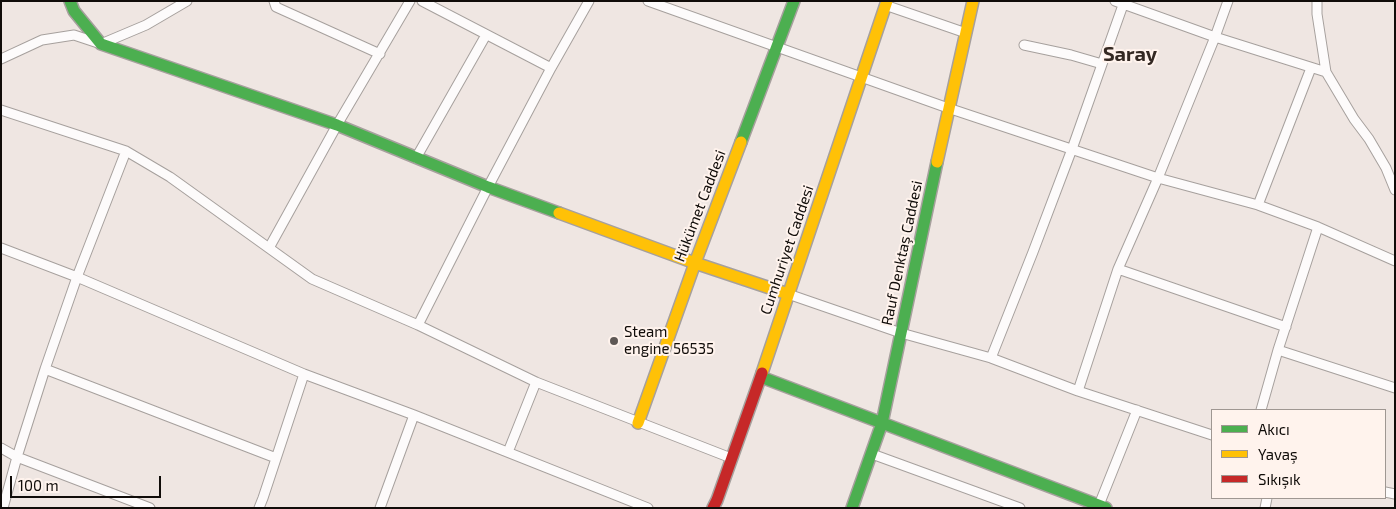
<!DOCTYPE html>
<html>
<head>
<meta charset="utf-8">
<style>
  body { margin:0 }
  #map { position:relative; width:1396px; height:509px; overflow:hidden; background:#efe6e2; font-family:"Exo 2",sans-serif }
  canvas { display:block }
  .frame { position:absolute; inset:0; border:2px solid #100c09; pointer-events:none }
  .legend { position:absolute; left:1211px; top:409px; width:175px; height:90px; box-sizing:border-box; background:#fff3ed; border:1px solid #9f9792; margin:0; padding:6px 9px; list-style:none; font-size:15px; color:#100c09 }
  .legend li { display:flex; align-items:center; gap:10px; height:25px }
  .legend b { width:25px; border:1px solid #9f9792 }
  .scale { position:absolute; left:10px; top:476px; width:151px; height:22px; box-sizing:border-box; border:2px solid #100c09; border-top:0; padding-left:6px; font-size:15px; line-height:18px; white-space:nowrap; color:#100c09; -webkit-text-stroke:4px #fff3ed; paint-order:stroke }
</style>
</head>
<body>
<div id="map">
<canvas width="1396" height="509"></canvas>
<div class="frame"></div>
<ul class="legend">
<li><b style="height:6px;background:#4caf50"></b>Akıcı</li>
<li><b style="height:6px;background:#ffc107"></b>Yavaş</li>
<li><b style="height:6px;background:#c62828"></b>Sıkışık</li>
</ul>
<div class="scale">100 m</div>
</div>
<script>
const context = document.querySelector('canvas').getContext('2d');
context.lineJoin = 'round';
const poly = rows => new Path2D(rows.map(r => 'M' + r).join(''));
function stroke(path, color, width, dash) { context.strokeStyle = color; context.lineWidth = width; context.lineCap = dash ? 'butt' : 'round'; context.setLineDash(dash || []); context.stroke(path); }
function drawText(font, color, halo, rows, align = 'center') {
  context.font = font + ' "Exo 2",sans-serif'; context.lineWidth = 4; context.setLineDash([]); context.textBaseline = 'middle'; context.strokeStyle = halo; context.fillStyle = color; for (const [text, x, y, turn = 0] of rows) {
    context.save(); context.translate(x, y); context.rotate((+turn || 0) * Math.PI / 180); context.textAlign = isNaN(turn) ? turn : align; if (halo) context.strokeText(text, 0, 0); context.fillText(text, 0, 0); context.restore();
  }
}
const street = poly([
  [274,1,276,7,380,54],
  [422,1,551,68],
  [648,1,948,108,1158,178,1258,205,1318,227,1395,261],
  [1115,1,1215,37,1326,72],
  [1317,1,1317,14,1326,72,1354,119,1369,139,1386,168,1395,190],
  [885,5,966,33],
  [1024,45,1071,55,1102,64],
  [1,59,42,40,74,35,101,44,146,25,187,1],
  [1,110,126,151,170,177,312,279,418,325,536,382,731,458],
  [416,158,486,35],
  [1258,205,1311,68],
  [1,248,77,277,304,374,414,415,648,508],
  [269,248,337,125,410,1],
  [1118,269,1286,327],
  [788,294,901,333,991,358,1078,391,1212,435],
  [418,325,488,187,551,68,589,1],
  [1278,350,1395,388],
  [991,358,1033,252,1072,149,1123,5],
  [45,369,276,458],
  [1078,391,1118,269,1158,178,1215,37,1228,1],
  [1261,410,1278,350,1318,227],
  [1,448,17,457,150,508],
  [508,452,536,382],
  [872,454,1020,508],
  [1385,492,1395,494],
  [1099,505,1137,410],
  [3,508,17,457,45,369,77,277,126,151],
  [259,508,263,498,304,374],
  [380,508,414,415],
  [1265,508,1267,498]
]);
const fast = poly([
  [70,1,74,11,101,44,337,125,488,187,559,213],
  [741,142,794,1],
  [761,377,1106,508],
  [852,508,882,423,937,162]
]);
const slow = poly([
  [937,162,973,1],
  [559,213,695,263,788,294],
  [762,373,887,1],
  [638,423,695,263,741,142]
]);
const jam = poly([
  [713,508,717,500,762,373]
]);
stroke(street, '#a6a09d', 11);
stroke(fast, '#a6a09d', 14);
stroke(slow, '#a6a09d', 14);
stroke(jam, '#a6a09d', 14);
stroke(street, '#fdfbfb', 9);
stroke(fast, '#4caf50', 11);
stroke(slow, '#ffc107', 11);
stroke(jam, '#c62828', 11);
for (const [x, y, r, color] of [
  [614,341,5,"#5e5855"]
]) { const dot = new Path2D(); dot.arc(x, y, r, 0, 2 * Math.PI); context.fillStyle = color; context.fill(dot); stroke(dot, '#fff3ed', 2); }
drawText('15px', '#100c09', '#fff3ed', [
  ["Hükümet Caddesi",700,206,-69],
  ["Cumhuriyet Caddesi",787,250,-71],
  ["Rauf Denktaş Caddesi",902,253,-78]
]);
drawText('15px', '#100c09', '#fff3ed', [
  ["Steam",624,332],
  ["engine 56535",624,349]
], 'left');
drawText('bold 20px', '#342923', '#fff3ed', [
  ["Saray",1130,54]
]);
</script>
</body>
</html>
